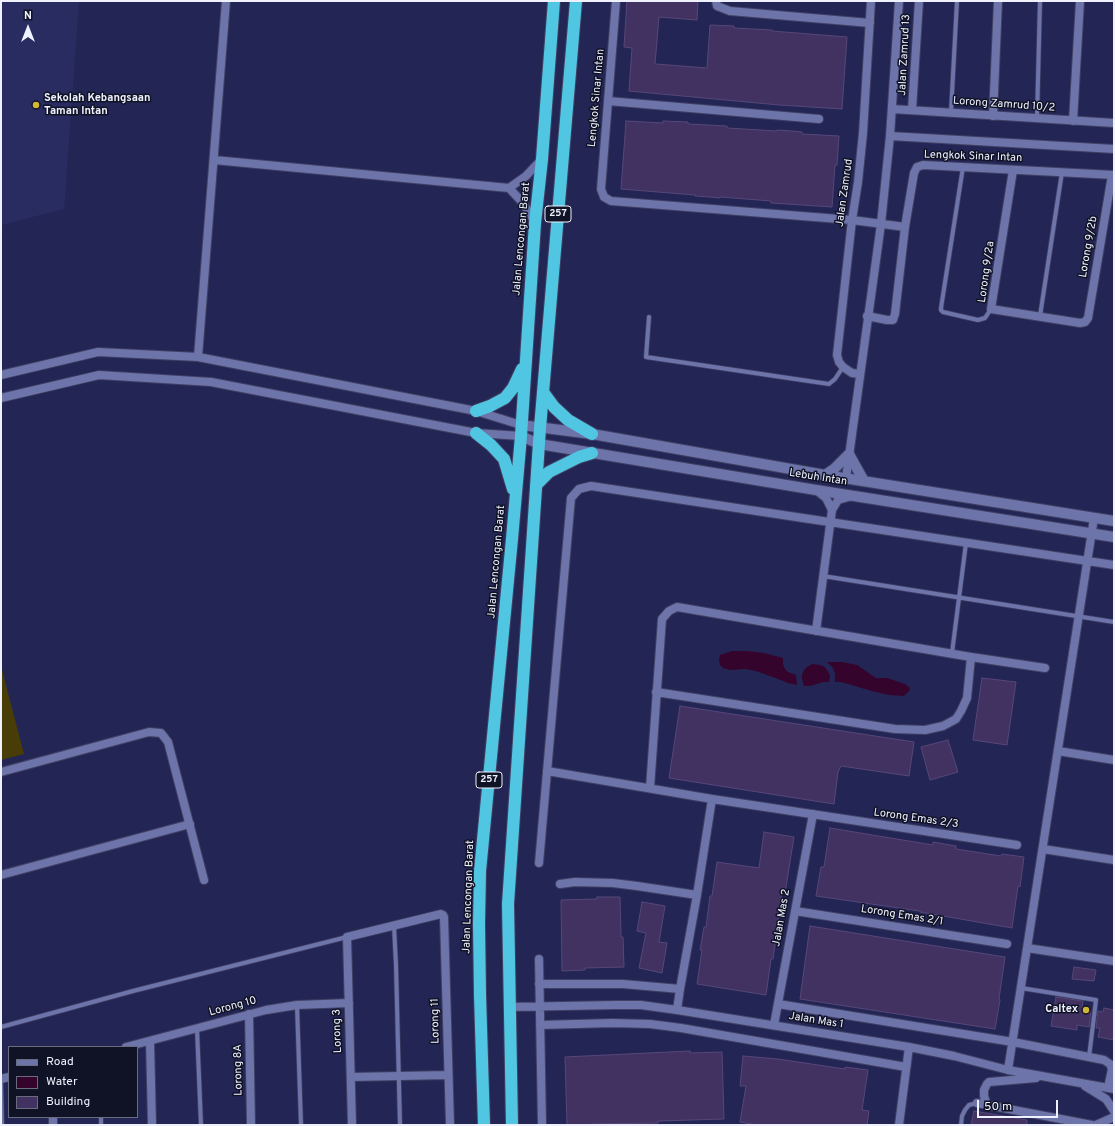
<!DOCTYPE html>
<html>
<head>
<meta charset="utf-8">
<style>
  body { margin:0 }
  #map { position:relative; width:1115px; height:1126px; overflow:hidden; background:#232654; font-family:Overpass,sans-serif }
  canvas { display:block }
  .frame { position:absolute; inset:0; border:2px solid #eff2fe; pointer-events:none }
  .legend { position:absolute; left:8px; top:1046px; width:130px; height:72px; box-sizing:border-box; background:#101226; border:1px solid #696c7c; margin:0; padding:5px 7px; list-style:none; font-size:12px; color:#eff2fe }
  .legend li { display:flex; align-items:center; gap:8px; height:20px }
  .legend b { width:20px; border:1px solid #696c7c }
  .north { position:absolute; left:8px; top:8px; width:40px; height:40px; -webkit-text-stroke:3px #101226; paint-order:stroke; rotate:0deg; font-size:11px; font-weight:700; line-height:16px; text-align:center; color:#eff2fe }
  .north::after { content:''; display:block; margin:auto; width:14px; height:18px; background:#eff2fe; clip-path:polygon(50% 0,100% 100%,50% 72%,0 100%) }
  .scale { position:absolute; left:977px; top:1100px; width:81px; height:18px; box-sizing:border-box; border:2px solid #eff2fe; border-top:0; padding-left:5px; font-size:12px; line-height:14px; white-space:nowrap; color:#eff2fe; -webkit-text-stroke:3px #101226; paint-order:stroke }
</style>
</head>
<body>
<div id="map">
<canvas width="1115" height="1126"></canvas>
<div class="frame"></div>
<ul class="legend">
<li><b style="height:5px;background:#6c74a9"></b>Road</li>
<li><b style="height:11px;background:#35042c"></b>Water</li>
<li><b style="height:11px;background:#413262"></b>Building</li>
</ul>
<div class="north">N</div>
<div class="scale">50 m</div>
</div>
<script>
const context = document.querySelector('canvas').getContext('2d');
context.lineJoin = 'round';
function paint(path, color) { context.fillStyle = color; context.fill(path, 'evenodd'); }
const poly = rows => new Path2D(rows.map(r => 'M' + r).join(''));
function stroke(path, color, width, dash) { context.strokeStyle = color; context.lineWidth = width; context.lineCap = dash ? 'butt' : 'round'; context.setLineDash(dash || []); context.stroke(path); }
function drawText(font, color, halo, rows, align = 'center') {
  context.font = font + ' Overpass,sans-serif'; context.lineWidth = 3; context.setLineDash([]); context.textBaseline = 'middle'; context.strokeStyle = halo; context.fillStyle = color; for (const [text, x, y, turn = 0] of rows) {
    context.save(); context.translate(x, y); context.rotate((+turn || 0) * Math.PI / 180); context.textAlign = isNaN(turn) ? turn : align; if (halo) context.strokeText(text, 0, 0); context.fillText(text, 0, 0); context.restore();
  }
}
paint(poly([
  [1,1,79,1,64,209,1,225]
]), '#292c61');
paint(poly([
  [1,666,24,754,1,760]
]), '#483d06');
paint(poly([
  [747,651,764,653,783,658,783,664,785,669,788,672,796,675,797,685,788,683,778,679,756,671,745,669,730,670,723,668,720,665,719,659,720,655,732,651],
  [827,662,842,662,857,665,876,678,887,678,905,684,910,688,909,691,904,696,889,695,872,691,841,682,835,682,835,674,833,668],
  [812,664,820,665,825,667,830,675,829,682,823,682,810,686,804,686,802,679,802,675,804,670,807,667]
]), '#35042c');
const building = poly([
  [627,1,698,1,697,20,659,17,655,64,656,64,707,68,710,25,734,26,734,28,772,30,772,31,847,37,842,109,779,105,629,91,632,48,624,47,627,1],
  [626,121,663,123,663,121,688,122,688,124,727,126,727,128,777,131,777,130,792,131,802,132,802,134,839,136,837,165,835,165,832,207,771,203,771,201,720,197,720,198,710,197,695,196,695,195,621,189,626,121],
  [982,678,1016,682,1007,745,973,740,982,678],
  [680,706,914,742,909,776,841,766,838,772,834,804,669,778,680,706],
  [948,740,958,772,930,780,921,747,948,740],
  [830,828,933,845,933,842,956,846,956,849,1001,856,1002,854,1024,857,1020,887,1018,886,1012,928,920,912,920,911,816,896,821,867,824,867,830,828],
  [764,832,794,837,785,893,782,892,773,959,771,959,766,995,697,984,702,950,700,950,704,927,706,927,710,896,712,896,717,862,759,868,764,832],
  [597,897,620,897,621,937,623,937,624,967,585,968,585,970,562,971,561,900,597,899,597,897],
  [642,902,665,906,659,942,667,943,662,973,639,968,646,933,637,931,642,902],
  [810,926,1005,957,999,999,1000,1000,995,1029,800,999,810,926],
  [1074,967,1096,970,1094,981,1072,979,1074,967],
  [1056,997,1083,1001,1082,1008,1091,1010,1089,1027,1077,1025,1077,1030,1051,1026,1056,997],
  [1104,1008,1114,1010,1114,1040,1098,1037,1100,1028,1096,1028,1098,1011,1103,1012,1104,1008],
  [690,1051,690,1053,722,1052,724,1119,658,1121,658,1123,591,1124,591,1125,567,1125,565,1057,690,1051],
  [743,1056,778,1059,845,1069,845,1067,868,1070,862,1110,869,1111,867,1125,757,1125,740,1122,746,1086,740,1086,743,1056],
  [974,1111,1027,1120,1027,1125,971,1125,974,1111]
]);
paint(building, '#413262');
stroke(building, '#574779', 1);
const lane = poly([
  [951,112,957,1],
  [1037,118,1040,1],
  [963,167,941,308,941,310,943,312,978,320,985,318,991,309],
  [1040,316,1062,172],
  [649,317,646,357,829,384,835,379,843,367],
  [823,576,1114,622],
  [952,653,966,543],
  [394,926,396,965,400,1125],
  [1021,988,1096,1000,1089,1057],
  [297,1005,301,1125],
  [1,1027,133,991,347,937],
  [197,1029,201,1125],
  [1,1084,2,1125],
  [101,1117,101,1125],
  [961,1125,962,1116,965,1110,969,1105,977,1103]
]);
const street = poly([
  [616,1,601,189,604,197,611,201,852,220,905,227],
  [716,1,717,6,730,11,870,23],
  [608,101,819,119],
  [892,109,1114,123],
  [912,110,919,1],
  [993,116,998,1],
  [1073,121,1080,1],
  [890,136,1114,149],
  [214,160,509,188,523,203,535,222],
  [1013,170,991,309,1080,323,1085,322,1088,318,1112,175],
  [509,188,526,176,542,159],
  [867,316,887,320,893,320,895,314,905,227,914,173,917,167,923,165,1114,175],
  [198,357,226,1],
  [860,374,852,373,843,367,839,362,837,355,852,220,858,182,863,133,871,1],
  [1,375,98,352,198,357,476,411,521,425],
  [1,398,99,375,211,382,476,433,521,436],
  [846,478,881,224,890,136,899,1],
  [816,490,826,498,832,510],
  [816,631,832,510,838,500,852,496],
  [656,692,895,729,925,730,943,726,956,719,961,711,967,698,971,657],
  [1058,751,1114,760],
  [547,771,712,799,1017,845],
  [1,772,149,732,161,733,168,742,204,880],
  [650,788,662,619,669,611,677,607,971,657,1045,668],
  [1043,849,1114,860],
  [539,863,571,498,579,489,591,486,1114,565],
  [1,875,190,824],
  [560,884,575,882,613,883,637,886,697,895],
  [795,911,1007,944],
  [1027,948,1114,961],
  [539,959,542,1125],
  [539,984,623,984,680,989],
  [778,1004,1013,1042,1104,1060,1110,1064,1112,1069,1108,1088],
  [510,1007,616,1005,641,1005,677,1010,909,1047,954,1056,1008,1070,1114,1089],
  [677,1010,680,989,697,895,712,799],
  [249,1014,251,1125],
  [540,1025,612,1023,650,1024,681,1028,906,1067],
  [774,1025,813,814],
  [150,1041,152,1125],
  [126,1047,266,1010,297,1005,349,1003],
  [1008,1070,1094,518],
  [351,1077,448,1075],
  [1,1079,9,1077],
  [1085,1086,1106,1099,1114,1111],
  [977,1103,1092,1125],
  [987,1105,984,1096,984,1090,987,1084,989,1082,1036,1078],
  [53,1117,53,1125],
  [352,1125,347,937,441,914,443,915,444,917,450,1125],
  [899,1125,909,1047],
  [1096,1125,1114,1117]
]);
const secondary = poly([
  [521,425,592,434,825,475,1114,521],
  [521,436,539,444,816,490,1114,537],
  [825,475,834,469,849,454,855,465,864,481]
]);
const highway = poly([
  [543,392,554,407,568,420,592,434],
  [476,411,490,406,505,398,513,388,522,369],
  [476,433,491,445,504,459,513,489],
  [536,485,549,472,579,457,592,453],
  [484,1125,480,995,479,924,480,871,512,539,521,436,535,223,542,159,554,1],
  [512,1125,508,904,540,428,576,1]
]);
stroke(lane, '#403f64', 5.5);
stroke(street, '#403f64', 10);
stroke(secondary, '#403f64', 12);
stroke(highway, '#403f64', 14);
stroke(lane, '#6c74a9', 4);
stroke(street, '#6c74a9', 8);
stroke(secondary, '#6c74a9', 10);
stroke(highway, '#51c6e3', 12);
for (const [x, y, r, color] of [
  [36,105,4,"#d1b736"],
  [1086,1010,4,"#d1b736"]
]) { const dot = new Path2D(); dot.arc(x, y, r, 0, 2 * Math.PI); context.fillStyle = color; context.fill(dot); stroke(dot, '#101226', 1.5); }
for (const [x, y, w] of [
  [558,214,26],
  [489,780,26]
]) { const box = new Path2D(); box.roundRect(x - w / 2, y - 8, w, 16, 3); context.fillStyle = '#101226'; context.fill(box); stroke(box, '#eff2fe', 1); }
drawText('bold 10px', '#eff2fe', null, [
  ["257",558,214],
  ["257",489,780]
]);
drawText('11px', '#eff2fe', '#101226', [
  ["Jalan Zamrud 13",905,55,-87],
  ["Lengkok Sinar Intan",597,98,-85],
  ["Lorong Zamrud 10/2",1004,105,4],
  ["Lengkok Sinar Intan",973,157,2],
  ["Jalan Zamrud",845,193,-82],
  ["Jalan Lencongan Barat",522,239,-85],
  ["Lorong 9/2b",1089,247,-80],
  ["Lorong 9/2a",987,272,-82],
  ["Lebuh Intan",818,478,9],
  ["Jalan Lencongan Barat",497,562,-85],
  ["Lorong Emas 2/3",916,819,8],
  ["Jalan Lencongan Barat",469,897,-88],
  ["Lorong Emas 2/1",902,916,9],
  ["Jalan Mas 2",782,918,-80],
  ["Lorong 10",233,1007,-15],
  ["Lorong 11",436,1021,-91],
  ["Jalan Mas 1",816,1021,9],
  ["Lorong 3",338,1031,-92],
  ["Lorong 8A",239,1070,-91]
]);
drawText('bold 11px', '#eff2fe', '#101226', [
  ["Sekolah Kebangsaan",44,99],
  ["Taman Intan",44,112],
  ["Caltex",1078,1010,"right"]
], 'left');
</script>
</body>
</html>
